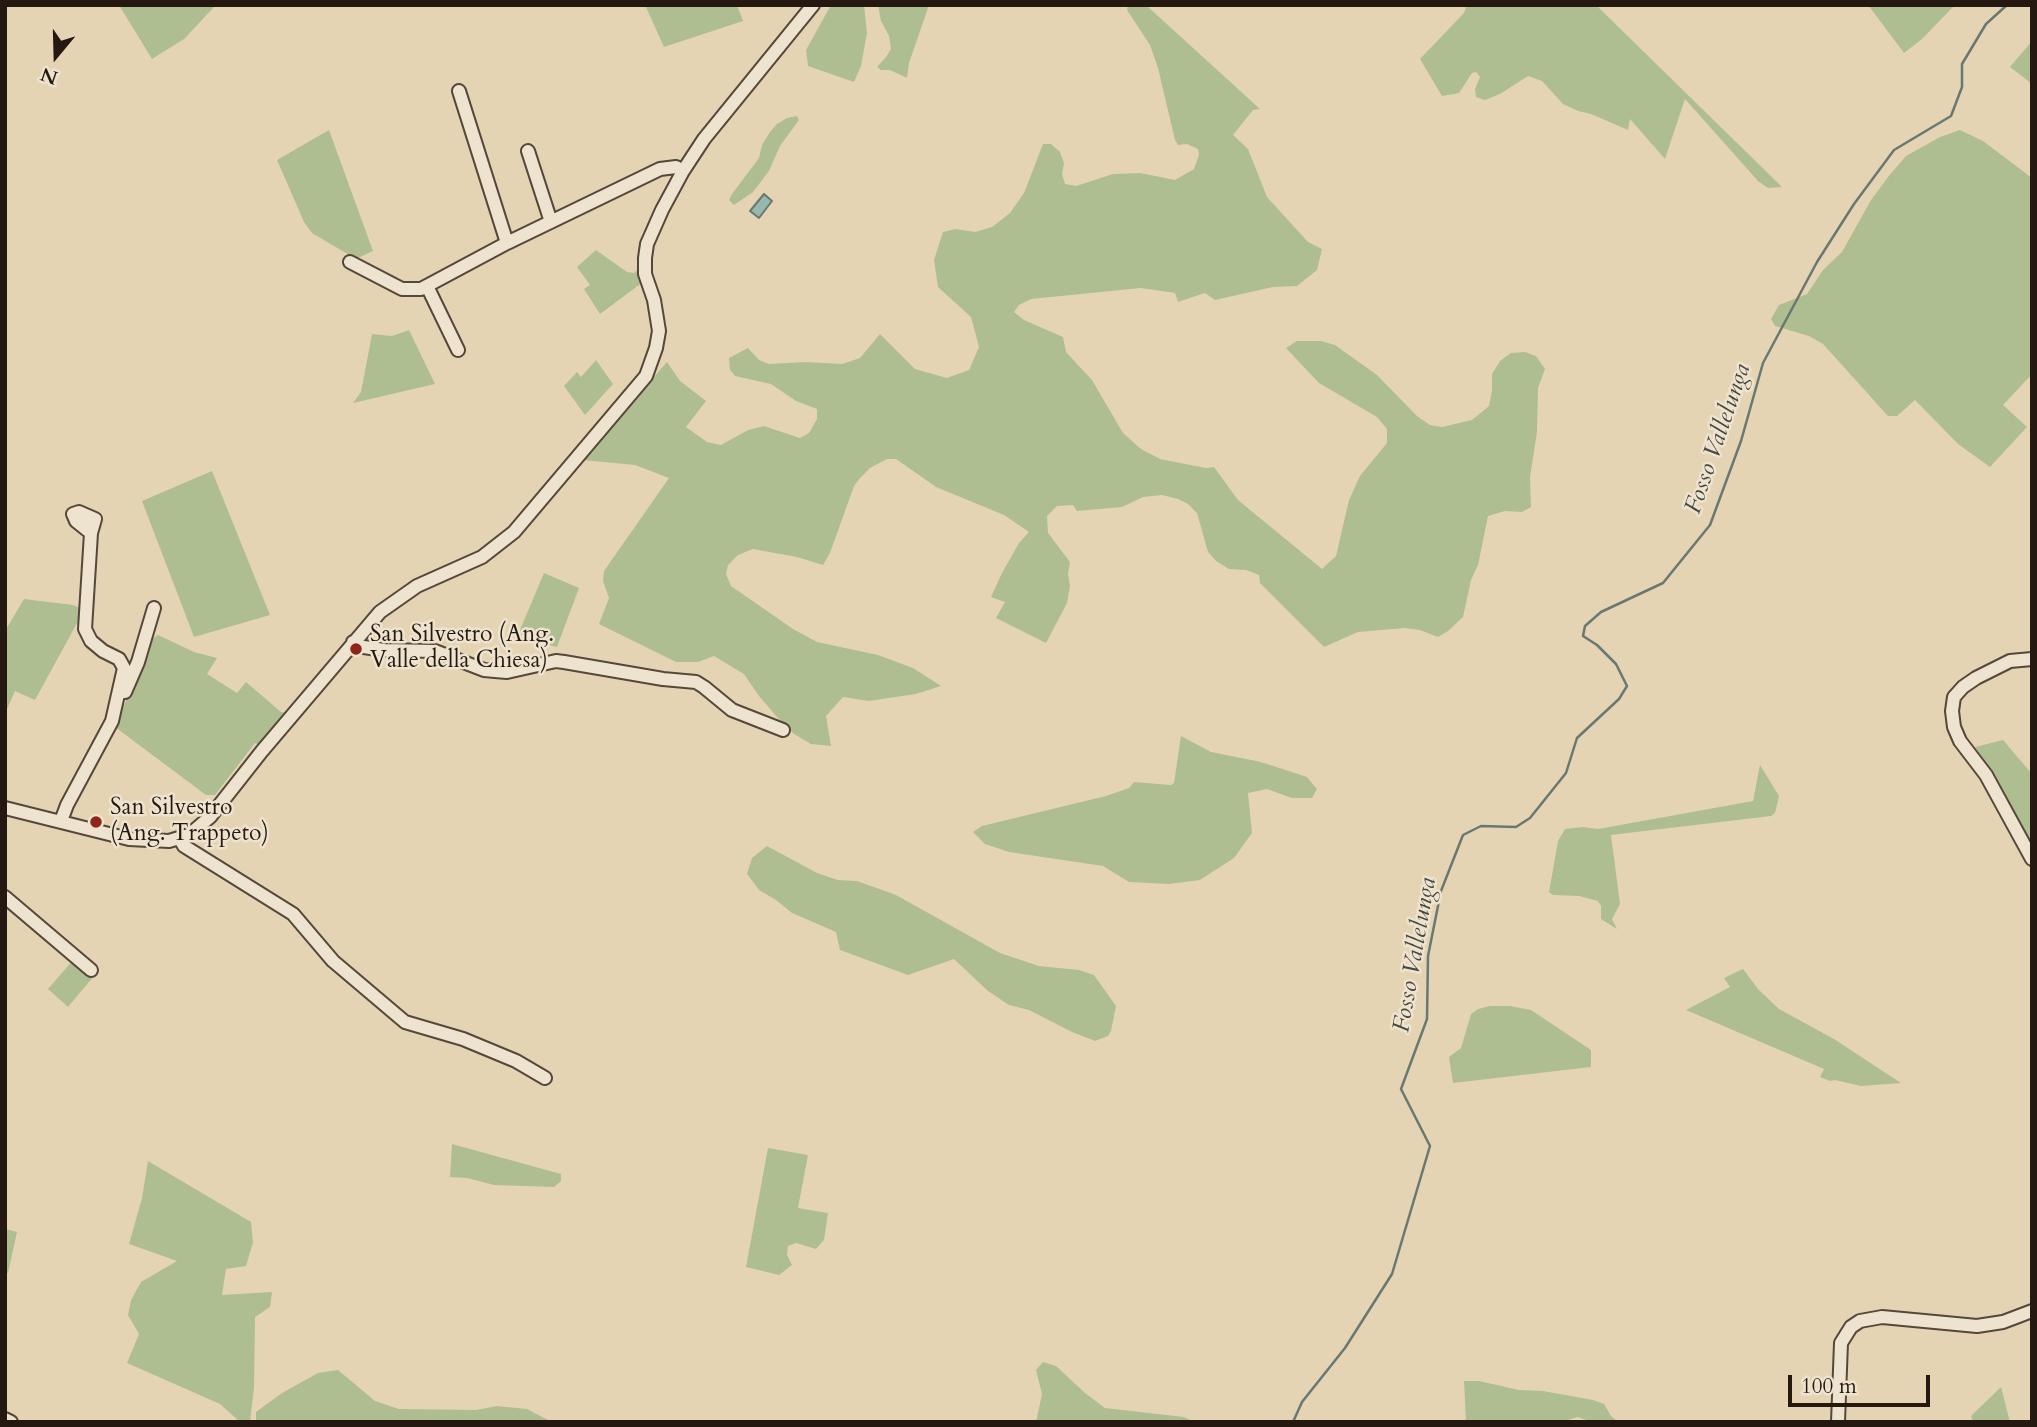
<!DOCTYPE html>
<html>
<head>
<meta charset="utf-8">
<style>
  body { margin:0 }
  #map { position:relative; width:2037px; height:1427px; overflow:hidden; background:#e5d4b4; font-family:Cardo,serif }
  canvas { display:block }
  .frame { position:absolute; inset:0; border:7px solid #251811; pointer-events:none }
  .north { position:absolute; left:21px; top:21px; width:70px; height:70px; -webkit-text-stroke:5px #eee3ce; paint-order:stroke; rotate:199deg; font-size:19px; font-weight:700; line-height:28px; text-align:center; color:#251811 }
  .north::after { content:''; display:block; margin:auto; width:24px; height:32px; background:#251811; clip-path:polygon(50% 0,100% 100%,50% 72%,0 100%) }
  .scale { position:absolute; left:1788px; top:1375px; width:142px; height:32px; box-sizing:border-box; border:4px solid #251811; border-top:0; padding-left:9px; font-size:21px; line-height:24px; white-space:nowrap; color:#251811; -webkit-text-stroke:5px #eee3ce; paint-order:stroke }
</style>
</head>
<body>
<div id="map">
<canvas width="2037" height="1427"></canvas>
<div class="frame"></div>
<div class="north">N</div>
<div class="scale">100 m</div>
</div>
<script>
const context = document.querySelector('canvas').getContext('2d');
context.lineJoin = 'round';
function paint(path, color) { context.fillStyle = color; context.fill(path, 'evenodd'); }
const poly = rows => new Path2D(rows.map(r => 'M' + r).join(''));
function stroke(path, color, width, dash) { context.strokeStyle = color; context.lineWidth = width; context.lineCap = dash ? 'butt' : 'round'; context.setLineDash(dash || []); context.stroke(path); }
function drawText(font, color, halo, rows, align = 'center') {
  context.font = font + ' Cardo,serif'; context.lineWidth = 5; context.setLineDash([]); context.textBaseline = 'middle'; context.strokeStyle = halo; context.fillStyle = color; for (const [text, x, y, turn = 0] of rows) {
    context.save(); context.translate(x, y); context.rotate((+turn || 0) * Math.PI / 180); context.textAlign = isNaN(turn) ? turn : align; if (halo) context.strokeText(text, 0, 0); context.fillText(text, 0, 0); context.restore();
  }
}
paint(poly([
  [119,5,216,5,184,39,152,59],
  [645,5,737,5,743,21,664,47],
  [831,5,864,5,867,33,861,66,854,82,808,66,806,50],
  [878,5,929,5,909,63,907,78,890,70,881,70,877,67,886,57,891,49,889,36,881,21],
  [1128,5,1147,6,1260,109,1253,110,1233,135,1248,149,1267,197,1308,242,1322,249,1317,270,1297,286,1273,287,1215,300,1205,293,1178,302,1175,293,1141,288,1031,299,1019,305,1014,312,1024,320,1063,337,1066,352,1092,380,1123,433,1141,449,1160,459,1206,468,1214,467,1238,500,1322,569,1336,556,1349,500,1360,476,1387,443,1387,429,1377,417,1319,383,1286,348,1297,341,1321,341,1335,345,1377,375,1417,416,1430,425,1442,427,1472,420,1489,406,1492,390,1492,374,1500,361,1511,353,1525,352,1536,356,1545,369,1538,388,1537,432,1530,477,1531,507,1522,512,1505,511,1488,516,1478,565,1471,580,1463,617,1448,631,1438,637,1420,630,1405,628,1358,632,1324,647,1260,583,1259,575,1246,570,1229,569,1216,561,1208,552,1197,513,1188,504,1178,499,1162,495,1143,497,1122,507,1077,511,1073,505,1057,506,1047,516,1048,533,1070,562,1068,574,1070,586,1067,603,1046,643,996,618,1005,602,991,597,1002,573,1019,543,1029,532,1004,515,936,487,896,459,887,459,870,468,860,478,854,486,830,553,823,565,797,557,753,549,738,555,728,565,726,574,731,586,793,629,817,642,878,655,913,668,941,686,916,694,869,701,843,697,826,716,831,746,811,744,794,734,777,717,759,696,744,674,714,656,698,662,676,662,599,624,609,598,603,581,604,571,669,478,635,465,582,460,667,362,680,381,706,401,686,427,707,442,721,445,748,430,764,426,800,438,809,433,817,419,817,409,796,401,771,384,735,376,730,370,729,358,748,348,759,360,769,364,806,362,842,364,860,358,880,334,915,369,947,378,969,370,979,347,971,317,938,287,934,260,943,232,956,229,975,232,992,227,1010,213,1024,193,1043,144,1051,144,1060,152,1064,163,1062,174,1065,184,1076,186,1113,174,1140,173,1175,180,1194,169,1199,155,1198,149,1187,144,1178,145,1175,140,1158,68,1150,45,1127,10],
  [1467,5,1596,5,1782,187,1768,188,1758,181,1685,99,1665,159,1630,119,1628,130,1591,114,1578,111,1563,104,1542,81,1528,76,1500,94,1485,100,1476,97,1475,89,1480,77,1476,72,1472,73,1459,93,1442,96,1420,59,1464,13],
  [1868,5,1955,5,1922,39,1904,53],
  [2032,41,2032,84,2010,67],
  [797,116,799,120,780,146,769,171,753,192,734,205,729,200,732,194,759,158,762,145,770,132,777,124,787,118],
  [329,130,373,251,356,259,312,233,304,222,277,160],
  [1960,130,1983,141,2032,178,2032,374,2003,405,2027,427,1990,467,1958,444,1915,400,1897,416,1888,416,1823,344,1809,336,1775,326,1771,319,1779,305,1807,294,1823,270,1842,252,1871,200,1888,177,1906,156,1940,137],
  [596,250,627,272,634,273,638,269,643,282,600,314,584,289,590,285,577,267],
  [409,330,435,384,353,403,361,392,372,334,392,336],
  [596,360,613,384,585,415,564,386,577,372,581,377],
  [212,471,270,615,194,637,142,501],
  [544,573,579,588,557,647,517,637],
  [24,599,73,605,80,608,82,614,35,700,15,691,5,714,5,631],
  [158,635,194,652,217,658,207,674,237,693,246,682,281,712,291,713,263,747,255,743,215,795,206,795,115,727,152,639],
  [1181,736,1211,752,1261,762,1307,777,1317,789,1312,798,1292,798,1267,789,1248,793,1252,833,1234,858,1200,880,1169,884,1129,882,1103,866,1009,852,985,844,973,832,982,826,1106,796,1129,788,1134,782,1171,785,1174,783],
  [2003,740,2032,774,2032,848,1975,747],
  [1760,765,1779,796,1775,813,1771,816,1611,835,1620,904,1612,919,1617,929,1601,919,1601,906,1598,901,1579,896,1553,895,1549,892,1558,841,1565,829,1583,827,1598,829,1753,801],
  [767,846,817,873,838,880,857,881,896,895,1000,953,1039,966,1079,970,1094,975,1116,1006,1111,1031,1108,1036,1095,1041,1072,1032,1029,1010,1009,1005,988,991,954,959,908,975,840,950,836,932,792,913,776,900,759,890,747,874,752,858],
  [74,959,94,976,68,1007,48,989],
  [1743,969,1758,989,1779,1009,1834,1039,1901,1083,1861,1086,1835,1080,1830,1081,1820,1077,1824,1069,1686,1010,1730,987,1724,978],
  [1490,1006,1510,1006,1531,1010,1591,1050,1591,1067,1453,1083,1449,1057,1461,1048,1471,1014,1478,1009],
  [452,1144,561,1174,561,1181,554,1187,494,1185,467,1178,450,1177],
  [768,1148,808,1155,798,1208,828,1213,824,1240,816,1249,796,1243,788,1246,787,1255,792,1265,779,1275,746,1267],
  [148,1161,251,1222,253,1242,246,1266,226,1269,222,1295,272,1292,270,1307,255,1317,254,1388,250,1422,240,1422,220,1404,127,1363,139,1334,128,1315,131,1300,141,1282,177,1261,129,1244,142,1198],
  [5,1229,17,1232,8,1273,5,1272],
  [1043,1362,1056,1366,1085,1393,1105,1408,1184,1417,1194,1422,1036,1422,1042,1394,1036,1370],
  [338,1370,375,1401,399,1409,476,1410,497,1406,527,1409,552,1422,256,1422,256,1412,282,1393,318,1373],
  [1464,1381,1479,1381,1519,1390,1543,1391,1593,1400,1604,1404,1611,1416,1618,1422,1591,1422,1578,1417,1561,1422,1466,1422],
  [2001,1387,2010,1422,1973,1422,1971,1416]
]), '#afbe91');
const water = poly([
  [764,194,772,201,759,218,750,211,764,194]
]);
paint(water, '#96b8af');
stroke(water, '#697870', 2);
stroke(poly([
  [1293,1422,1302,1402,1345,1348,1392,1274,1430,1146,1401,1089,1427,1019,1428,956,1441,891,1463,835,1481,826,1516,827,1530,818,1566,773,1577,738,1619,699,1627,686,1616,664,1597,645,1583,636,1585,626,1601,612,1663,583,1710,525,1741,441,1763,363,1817,262,1854,204,1894,150,1951,116,1962,87,1962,64,1986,24,2007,5]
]), '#697870', 2.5);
const minor = poly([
  [459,91,507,243],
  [528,151,551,222],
  [350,262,402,289,421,289,507,243,660,169,676,167,683,171],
  [427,286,458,350],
  [353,642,357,646,384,650,435,651,484,670,495,671,507,672,556,661,564,662,663,679,696,682,704,687,732,710,783,730],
  [2032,659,2010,661,1976,678,1963,687,1954,697,1952,711,1954,727,1960,741,1986,775,2032,859],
  [125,692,138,662,154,608],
  [5,808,129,839,169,841,189,835,210,817,262,751,380,612,417,586,482,557,514,532,646,376,656,348,659,331,654,300,645,274,645,258,647,244,662,210,683,171,704,139,813,5],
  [61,821,67,805,112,721,124,668,119,659,103,651,91,641,85,629,91,533,76,521,73,514,79,512,95,519,91,533],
  [180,839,184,846,293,914,333,961,405,1022,463,1039,516,1061,545,1078],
  [5,897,91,970],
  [5,1419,11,1422],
  [1838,1422,1841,1343,1851,1327,1860,1321,1882,1317,1977,1326,2003,1322,2032,1311]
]);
stroke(minor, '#55473a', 16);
stroke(minor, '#eee3ce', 12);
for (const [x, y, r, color] of [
  [356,649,7,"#8f2418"],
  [96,822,7,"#8f2418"]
]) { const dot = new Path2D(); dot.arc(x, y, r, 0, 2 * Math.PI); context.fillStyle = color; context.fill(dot); stroke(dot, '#eee3ce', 2.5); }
drawText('23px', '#251811', '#eee3ce', [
  ["San Silvestro (Ang.",370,636],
  ["Valle della Chiesa)",370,662],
  ["San Silvestro",110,809],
  ["(Ang. Trappeto)",110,835]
], 'left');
drawText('italic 24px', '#474840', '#eee3ce', [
  ["Fosso Vallelunga",1719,439,-71],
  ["Fosso Vallelunga",1416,955,-80]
]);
</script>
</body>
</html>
